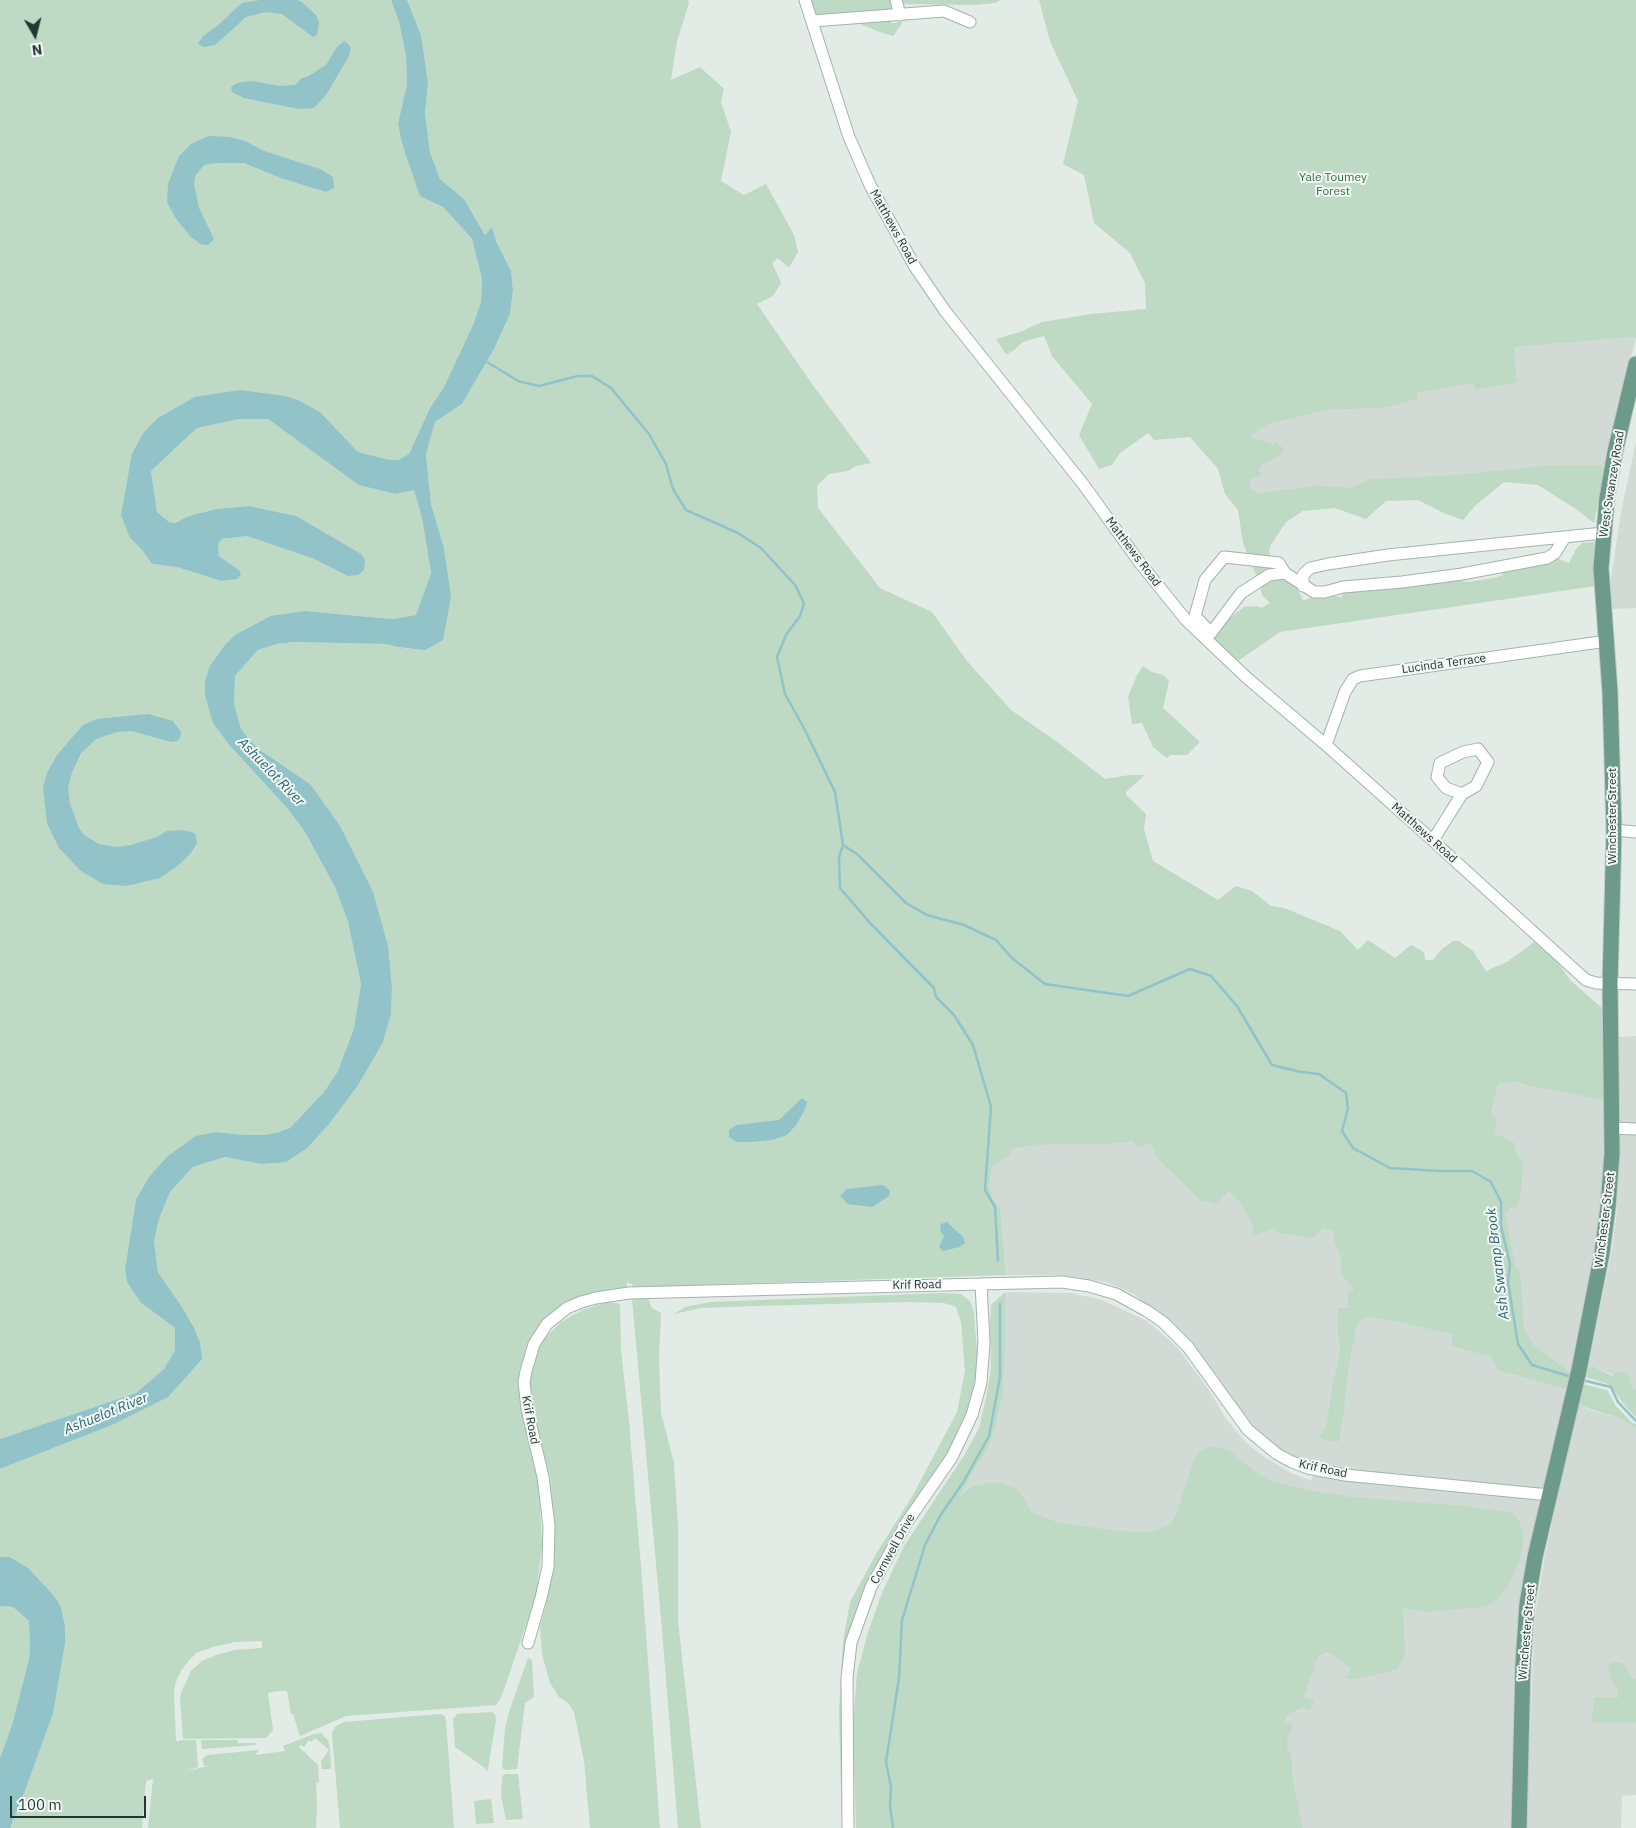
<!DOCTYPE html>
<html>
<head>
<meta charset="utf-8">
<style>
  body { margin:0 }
  #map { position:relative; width:1636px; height:1828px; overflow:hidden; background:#e2ebe6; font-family:"IBM Plex Sans",sans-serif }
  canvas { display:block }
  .north { position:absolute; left:10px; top:10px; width:50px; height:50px; -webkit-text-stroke:4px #f2f7f5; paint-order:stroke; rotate:172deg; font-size:14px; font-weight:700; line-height:20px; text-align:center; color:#243933 }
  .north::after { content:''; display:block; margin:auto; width:18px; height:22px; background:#243933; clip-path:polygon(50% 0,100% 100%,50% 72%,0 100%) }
  .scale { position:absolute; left:10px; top:1796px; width:136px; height:22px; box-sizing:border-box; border:2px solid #243933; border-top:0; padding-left:6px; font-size:15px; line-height:18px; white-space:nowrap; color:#243933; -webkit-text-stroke:4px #f2f7f5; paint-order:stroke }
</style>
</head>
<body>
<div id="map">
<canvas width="1636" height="1828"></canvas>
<div class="north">N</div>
<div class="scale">100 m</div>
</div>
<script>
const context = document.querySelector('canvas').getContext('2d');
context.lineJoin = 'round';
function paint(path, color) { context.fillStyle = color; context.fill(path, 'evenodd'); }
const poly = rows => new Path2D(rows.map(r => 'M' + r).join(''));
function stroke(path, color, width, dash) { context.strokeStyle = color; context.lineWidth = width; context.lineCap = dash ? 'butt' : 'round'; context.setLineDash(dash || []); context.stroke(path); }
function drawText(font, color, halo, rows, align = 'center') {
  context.font = font + ' "IBM Plex Sans",sans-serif'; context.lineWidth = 4; context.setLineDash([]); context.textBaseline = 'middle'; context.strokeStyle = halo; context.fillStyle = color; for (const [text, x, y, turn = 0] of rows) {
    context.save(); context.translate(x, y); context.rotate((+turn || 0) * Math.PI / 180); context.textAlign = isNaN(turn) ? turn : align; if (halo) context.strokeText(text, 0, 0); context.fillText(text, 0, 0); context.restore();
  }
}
paint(poly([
  [1636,337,1605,469,1541,466,1453,475,1370,479,1351,488,1316,485,1260,493,1250,489,1250,480,1262,475,1259,469,1262,465,1277,456,1285,449,1275,441,1273,444,1250,436,1269,424,1327,410,1384,408,1416,393,1473,383,1475,390,1517,383,1514,347],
  [1636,442,1636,608,1610,609,1611,578,1622,507],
  [1636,1036,1636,1391,1630,1383,1593,1366,1588,1368,1612,1250,1617,1211,1619,1037],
  [1517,1082,1529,1086,1603,1100,1604,1202,1572,1374,1534,1345,1524,1328,1505,1214,1522,1187,1523,1166,1522,1159,1517,1155,1514,1142,1494,1133,1491,1115,1498,1084],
  [1133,1141,1151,1143,1157,1158,1228,1190,1240,1203,1253,1226,1252,1235,1272,1229,1324,1227,1333,1231,1334,1241,1340,1255,1341,1274,1354,1290,1349,1308,1339,1308,1337,1328,1340,1351,1333,1382,1326,1426,1318,1439,1339,1442,1344,1412,1348,1372,1357,1325,1367,1317,1383,1319,1454,1334,1452,1346,1492,1357,1570,1390,1536,1523,1524,1578,1517,1633,1512,1828,1303,1828,1293,1779,1291,1754,1288,1750,1287,1742,1293,1726,1285,1723,1289,1714,1302,1708,1310,1710,1304,1697,1318,1657,1324,1652,1334,1656,1350,1668,1346,1679,1397,1670,1403,1624,1403,1608,1176,1513,1170,1525,1155,1531,1140,1532,1112,1530,1057,1522,1031,1511,1022,1495,958,1498,987,1450,995,1429,1003,1393,1005,1345,1005,1292,1071,1293,1102,1300,1147,1321,1176,1346,1209,1390,1224,1416,1246,1443,1263,1456,1291,1473,1312,1481,1314,1464,1291,1456,1276,1447,1247,1420,1218,1377,1190,1341,1134,1294,1106,1282,1082,1278,1055,1275,1006,1275,1000,1209,993,1199,989,1186,992,1167,998,1164,1012,1149,1035,1145,1111,1144],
  [1578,1402,1584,1408,1622,1419,1636,1429,1636,1679,1634,1679,1624,1664,1611,1680,1617,1689,1618,1698,1594,1697,1591,1721,1636,1723,1636,1795,1622,1796,1621,1828,1526,1828,1535,1615,1544,1561]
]), '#d1dad5');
paint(poly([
  [0,0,391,0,399,22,406,56,407,85,398,123,401,139,405,153,420,195,443,207,472,239,482,279,481,302,473,325,444,387,430,408,409,454,398,460,390,460,358,452,321,413,158,418,130,538,143,551,152,564,177,567,221,581,239,570,219,556,218,544,222,539,247,536,314,559,348,576,296,516,249,506,215,509,189,516,175,523,169,522,157,512,151,471,197,428,239,419,268,419,310,449,396,494,414,490,422,518,431,573,416,615,392,619,305,611,235,635,231,747,288,809,305,832,336,889,348,922,361,984,354,1028,338,1071,324,1092,290,1128,279,1132,265,1135,245,1135,216,1132,149,1177,136,1198,125,1269,127,1282,140,1302,175,1328,175,1350,164,1369,136,1393,0,1439],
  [407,0,688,0,689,3,677,41,671,80,700,67,724,89,721,102,731,132,721,181,744,195,766,184,794,235,798,252,789,268,778,258,772,263,781,283,773,296,757,304,812,384,871,463,856,466,848,471,829,474,817,486,818,508,880,588,932,612,967,661,1011,710,1056,741,1105,779,1130,775,1145,775,1126,792,1126,795,1146,814,1144,829,1153,861,1218,900,1236,886,1252,891,1271,906,1284,908,1340,931,1358,950,1368,940,1395,958,1411,945,1424,952,1425,960,1433,960,1442,949,1453,941,1459,941,1473,951,1486,971,1507,962,1534,942,1553,956,1570,980,1602,1008,1604,1022,1603,1100,1529,1086,1517,1082,1506,1083,1498,1084,1491,1114,1497,1118,1494,1133,1514,1142,1517,1155,1522,1159,1523,1166,1522,1187,1517,1207,1510,1208,1505,1214,1515,1266,1520,1272,1524,1328,1534,1345,1572,1374,1570,1390,1498,1370,1492,1357,1451,1346,1453,1334,1383,1319,1367,1317,1357,1325,1348,1372,1344,1412,1339,1442,1318,1439,1326,1426,1333,1382,1340,1351,1337,1328,1338,1308,1349,1308,1347,1294,1354,1290,1341,1274,1340,1255,1334,1241,1333,1231,1324,1228,1312,1238,1278,1233,1272,1229,1252,1236,1253,1226,1240,1203,1229,1191,1217,1203,1200,1200,1157,1158,1151,1143,1138,1147,1133,1141,1111,1144,1035,1145,1012,1149,1008,1157,992,1167,989,1186,993,1199,1000,1209,1006,1275,633,1287,632,1284,627,1282,627,1291,602,1293,541,1324,529,1340,519,1372,521,1402,539,1483,542,1546,536,1596,501,1698,496,1705,346,1716,300,1736,293,1714,291,1714,287,1691,278,1691,268,1693,273,1730,266,1738,183,1739,180,1700,181,1693,191,1671,202,1661,216,1655,235,1650,262,1648,262,1641,235,1642,213,1647,196,1653,189,1660,181,1671,175,1684,174,1695,176,1740,178,1742,180,1740,196,1740,198,1767,186,1771,209,1766,204,1766,202,1759,207,1755,259,1750,255,1755,285,1751,283,1746,314,1734,321,1733,328,1740,330,1750,331,1767,330,1769,322,1769,321,1761,329,1750,315,1738,311,1742,309,1740,304,1747,301,1745,299,1747,318,1765,319,1782,316,1783,317,1807,316,1828,148,1828,153,1779,146,1781,142,1828,10,1828,23,1796,53,1714,65,1644,65,1626,61,1607,28,1568,10,1557,0,1557,0,1469,112,1425,200,1343,180,1304,158,1272,154,1241,159,1219,170,1192,193,1167,225,1157,261,1164,383,1042,391,1014,392,989,310,784,257,748,241,729,234,703,235,676,258,650,277,644,294,642,386,644,409,649,451,596,444,548,431,504,426,454,435,422,462,404,494,349,510,314,513,290,511,271,496,241,492,228,485,235,464,199,440,179,430,152,425,113,428,84],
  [810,0,1001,0,995,3,975,5,902,4,890,9,891,23,903,22,893,36,877,31,834,13,815,15],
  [1039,0,1636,0,1636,337,1514,347,1517,383,1475,390,1473,383,1417,393,1417,399,1384,408,1327,410,1269,424,1250,436,1273,444,1275,441,1285,449,1278,456,1262,465,1259,469,1262,475,1250,480,1250,489,1260,493,1316,485,1351,488,1370,479,1453,475,1541,466,1599,465,1605,469,1594,523,1576,509,1538,485,1504,482,1476,505,1463,520,1446,514,1418,500,1386,501,1366,519,1335,508,1303,511,1286,522,1270,546,1269,552,1277,569,1257,578,1243,543,1238,510,1225,494,1218,469,1190,437,1154,440,1148,433,1120,453,1112,465,1099,469,1079,435,1092,404,1052,356,1044,336,1023,342,1013,351,1006,354,996,339,1020,332,1042,322,1091,314,1146,309,1145,283,1130,253,1094,223,1084,175,1063,164,1078,101,1050,41],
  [1594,542,1596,554,1596,586,1280,632,1238,661,1213,640,1225,622,1244,607,1257,606,1262,608,1270,603,1262,595,1260,585,1271,578,1281,577,1296,584,1303,601,1315,596,1327,595,1341,597,1345,590,1449,579,1467,582,1494,578,1503,575,1502,571,1554,557,1569,563,1576,549,1582,543],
  [1143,666,1152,672,1163,675,1169,681,1163,708,1200,742,1187,755,1171,755,1167,758,1153,747,1142,723,1132,724,1128,697,1137,675],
  [1005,1292,1005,1345,1003,1393,995,1429,987,1450,972,1474,959,1497,974,1486,989,1483,1000,1483,1015,1488,1022,1495,1031,1511,1057,1522,1112,1530,1140,1532,1154,1531,1170,1525,1177,1512,1194,1460,1201,1450,1211,1446,1228,1450,1254,1471,1270,1481,1307,1490,1350,1497,1465,1506,1513,1513,1520,1523,1524,1538,1519,1561,1510,1583,1493,1603,1482,1607,1425,1612,1403,1608,1405,1655,1397,1670,1355,1679,1346,1679,1350,1668,1334,1656,1325,1652,1318,1657,1304,1697,1314,1701,1310,1710,1302,1708,1289,1714,1285,1722,1293,1725,1287,1742,1288,1750,1291,1753,1293,1779,1303,1828,856,1828,853,1724,857,1673,868,1632,882,1593,904,1546,965,1454,979,1428,986,1398,991,1369,990,1323,991,1305],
  [941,1293,961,1294,970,1301,974,1313,978,1362,975,1380,968,1415,948,1455,872,1583,844,1689,842,1732,844,1828,842,1828,839,1711,843,1642,850,1602,876,1554,913,1495,957,1412,965,1371,961,1322,956,1307,944,1303,908,1302,755,1306,701,1308,674,1314,685,1307,710,1302],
  [632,1299,648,1299,652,1308,661,1313,659,1357,661,1413,674,1463,678,1525,678,1621,701,1828,678,1828,662,1630],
  [609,1302,620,1304,621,1351,629,1421,642,1579,660,1828,590,1828,584,1761,574,1712,568,1703,559,1697,550,1683,542,1654,540,1627,547,1601,555,1548,550,1475,535,1424,529,1390,530,1370,541,1342,561,1322,584,1309],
  [1593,1366,1612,1376,1617,1372,1623,1371,1630,1378,1630,1383,1636,1391,1636,1418,1622,1402,1610,1385,1586,1377,1588,1368],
  [1582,1384,1607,1390,1616,1406,1632,1423,1636,1424,1636,1429,1622,1419,1584,1407,1578,1402],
  [0,1606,13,1607,29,1621,30,1647,29,1659,12,1725,0,1758],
  [528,1658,532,1660,534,1697,525,1703,517,1769,506,1770,502,1768,505,1729,509,1712],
  [1618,1662,1624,1664,1634,1679,1636,1679,1636,1723,1591,1722,1594,1697,1618,1698,1617,1689,1611,1680,1608,1666,1611,1663],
  [491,1712,495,1714,496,1720,488,1769,486,1771,485,1768,455,1747,453,1719,457,1714],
  [440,1714,445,1716,446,1722,454,1828,340,1828,332,1733,336,1726,344,1722],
  [201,1740,237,1740,238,1743,256,1743,255,1745,202,1749],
  [505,1774,518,1774,523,1819,506,1820,501,1796,502,1777],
  [491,1799,494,1823,476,1824,474,1801]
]), '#bed9c4');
paint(poly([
  [260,0,298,0,303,3,316,15,319,23,317,35,313,37,282,14,266,12,246,17,215,45,204,47,198,44,203,36,216,27,242,3],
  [391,0,407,0,421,36,428,84,425,113,430,152,440,179,464,199,485,235,492,227,496,241,511,271,513,290,510,314,494,349,462,404,435,422,426,454,431,504,444,548,451,596,443,640,425,650,398,647,386,644,294,642,277,644,258,650,235,676,234,703,241,729,257,748,310,784,340,826,373,892,388,946,392,989,391,1014,383,1042,358,1085,329,1124,307,1148,286,1162,261,1164,225,1157,193,1167,170,1192,159,1219,154,1241,158,1272,180,1304,194,1328,200,1343,202,1359,168,1397,112,1425,0,1469,0,1439,136,1393,164,1369,175,1350,175,1328,140,1302,127,1282,125,1269,136,1199,149,1177,168,1156,196,1136,216,1132,245,1135,265,1135,279,1132,290,1128,324,1092,338,1071,354,1028,361,984,348,922,336,889,305,832,288,809,231,747,213,723,205,695,205,681,210,666,225,645,235,635,271,616,305,611,392,619,416,615,431,573,422,518,414,490,396,494,359,485,268,419,239,419,197,428,151,471,157,512,169,522,175,523,189,516,216,509,249,506,296,516,361,554,365,560,364,570,358,575,348,576,314,559,247,536,222,539,218,544,219,556,239,570,241,574,237,579,221,581,177,567,152,564,143,551,130,538,121,515,132,454,144,432,158,418,195,397,240,390,285,396,298,400,321,413,358,452,390,460,398,460,409,454,430,408,444,387,473,325,481,302,482,279,472,239,443,207,420,196,405,153,401,139,398,123,407,85,406,56,399,22],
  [345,41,351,47,349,56,326,95,314,108,299,109,244,98,232,92,231,87,237,83,252,81,280,86,295,85,302,78,307,77,326,65,337,47],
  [209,136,230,137,245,141,264,151,320,169,333,177,334,188,326,192,281,178,244,163,217,163,204,165,195,176,194,185,199,208,214,239,208,245,200,244,190,236,175,217,167,202,168,184,179,156,191,144],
  [148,714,173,721,181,732,180,738,177,741,172,742,131,731,117,732,96,739,81,753,72,772,68,788,70,804,79,828,84,835,99,844,116,847,131,845,157,837,167,831,181,830,195,833,197,843,190,854,176,867,160,878,126,886,103,884,81,871,59,848,47,823,43,788,47,773,57,755,83,725,97,719],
  [802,1098,807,1102,804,1111,796,1125,787,1135,772,1140,751,1142,737,1142,729,1137,729,1130,737,1125,779,1120],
  [883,1185,890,1191,889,1196,872,1207,848,1204,840,1196,847,1189],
  [947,1222,963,1237,965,1243,959,1247,943,1251,939,1247,944,1236,940,1230,941,1224],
  [0,1557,10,1557,28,1568,54,1596,61,1607,65,1626,65,1644,53,1714,23,1796,10,1828,0,1828,0,1758,12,1725,29,1659,30,1647,29,1621,13,1607,0,1606]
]), '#91c3c9');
stroke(poly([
  [484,360,518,381,539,386,578,376,592,376,611,388,649,434,666,464,673,489,686,510,738,533,761,548,795,585,804,603,800,616,786,635,777,657,785,694,805,730,835,792,843,845,857,854,906,903,927,915,964,925,996,940,1012,958,1045,984,1128,996,1190,969,1211,976,1237,1006,1272,1065,1301,1072,1319,1074,1346,1093,1348,1108,1342,1131,1353,1148,1390,1168,1439,1171,1472,1171,1491,1182,1501,1202,1501,1226,1510,1264,1508,1282,1518,1344,1532,1365,1572,1377],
  [843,845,839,857,840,888,871,924,934,988,936,997,954,1015,973,1045,991,1107,985,1190,995,1207,998,1261],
  [1582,1380,1611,1387,1618,1402,1636,1421],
  [893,1828,890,1806,891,1787,886,1762,899,1678,902,1620,925,1545,940,1516,964,1481,989,1436,1000,1377,1000,1304]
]), '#91c3c9', 2.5);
const minor = poly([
  [805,0,849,137,870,185,915,267,945,311,1083,484,1140,563,1186,620,1247,678,1326,745,1420,829,1586,980,1596,983,1636,984],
  [896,0,900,15],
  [812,21,944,11,970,22],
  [1224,557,1279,563,1285,573,1269,575,1241,593,1211,633,1195,616,1205,580,1224,557],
  [1285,573,1314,592,1325,592,1343,587,1402,582,1462,574,1547,558,1555,553,1565,537],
  [1303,586,1303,575,1310,568,1328,564,1388,555,1603,533],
  [1326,745,1345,692,1353,679,1360,676,1607,641],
  [1478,749,1488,762,1476,786,1462,794,1446,788,1437,777,1440,763,1463,752,1478,749],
  [1614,830,1636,832],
  [1433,840,1462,794],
  [1612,1128,1636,1129],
  [528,1643,541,1598,548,1567,549,1526,543,1477,527,1409,524,1382,526,1371,534,1344,547,1324,567,1308,581,1302,596,1298,629,1293,981,1284,1062,1282,1089,1286,1116,1294,1147,1311,1163,1322,1188,1347,1248,1430,1277,1454,1292,1462,1308,1468,1345,1475,1549,1495],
  [848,1828,847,1678,851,1643,871,1587,907,1522,952,1457,972,1415,981,1383,984,1342,981,1284]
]);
const major = poly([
  [1519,1828,1523,1664,1527,1604,1535,1557,1579,1370,1602,1253,1608,1207,1612,1153,1610,984,1614,830,1610,692,1601,568,1607,498,1615,452,1636,364]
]);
stroke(minor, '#a5b2ad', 13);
stroke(major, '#c2c8c6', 17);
stroke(minor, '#fff', 11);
stroke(major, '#6c9b8c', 15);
drawText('12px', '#336c46', '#f2f7f5', [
  ["Yale Toumey",1333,178],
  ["Forest",1333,192]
]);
drawText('12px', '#243933', '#f2f7f5', [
  ["Matthews Road",893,227,61],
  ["West Swanzey Road",1612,484,-81],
  ["Matthews Road",1133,552,53],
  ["Lucinda Terrace",1444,664,-8],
  ["Winchester Street",1613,816,-90],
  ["Matthews Road",1424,833,42],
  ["Winchester Street",1605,1220,-83],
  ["Krif Road",917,1285,-1],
  ["Krif Road",530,1420,79],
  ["Krif Road",1323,1469,12],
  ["Cornwell Drive",893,1549,-61],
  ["Winchester Street",1527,1632,-85]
]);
drawText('italic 14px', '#26666e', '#f2f7f5', [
  ["Ashuelot River",271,772,46],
  ["Ash Swamp Brook",1498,1264,-97],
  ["Ashuelot River",106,1414,-22]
]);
</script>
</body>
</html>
